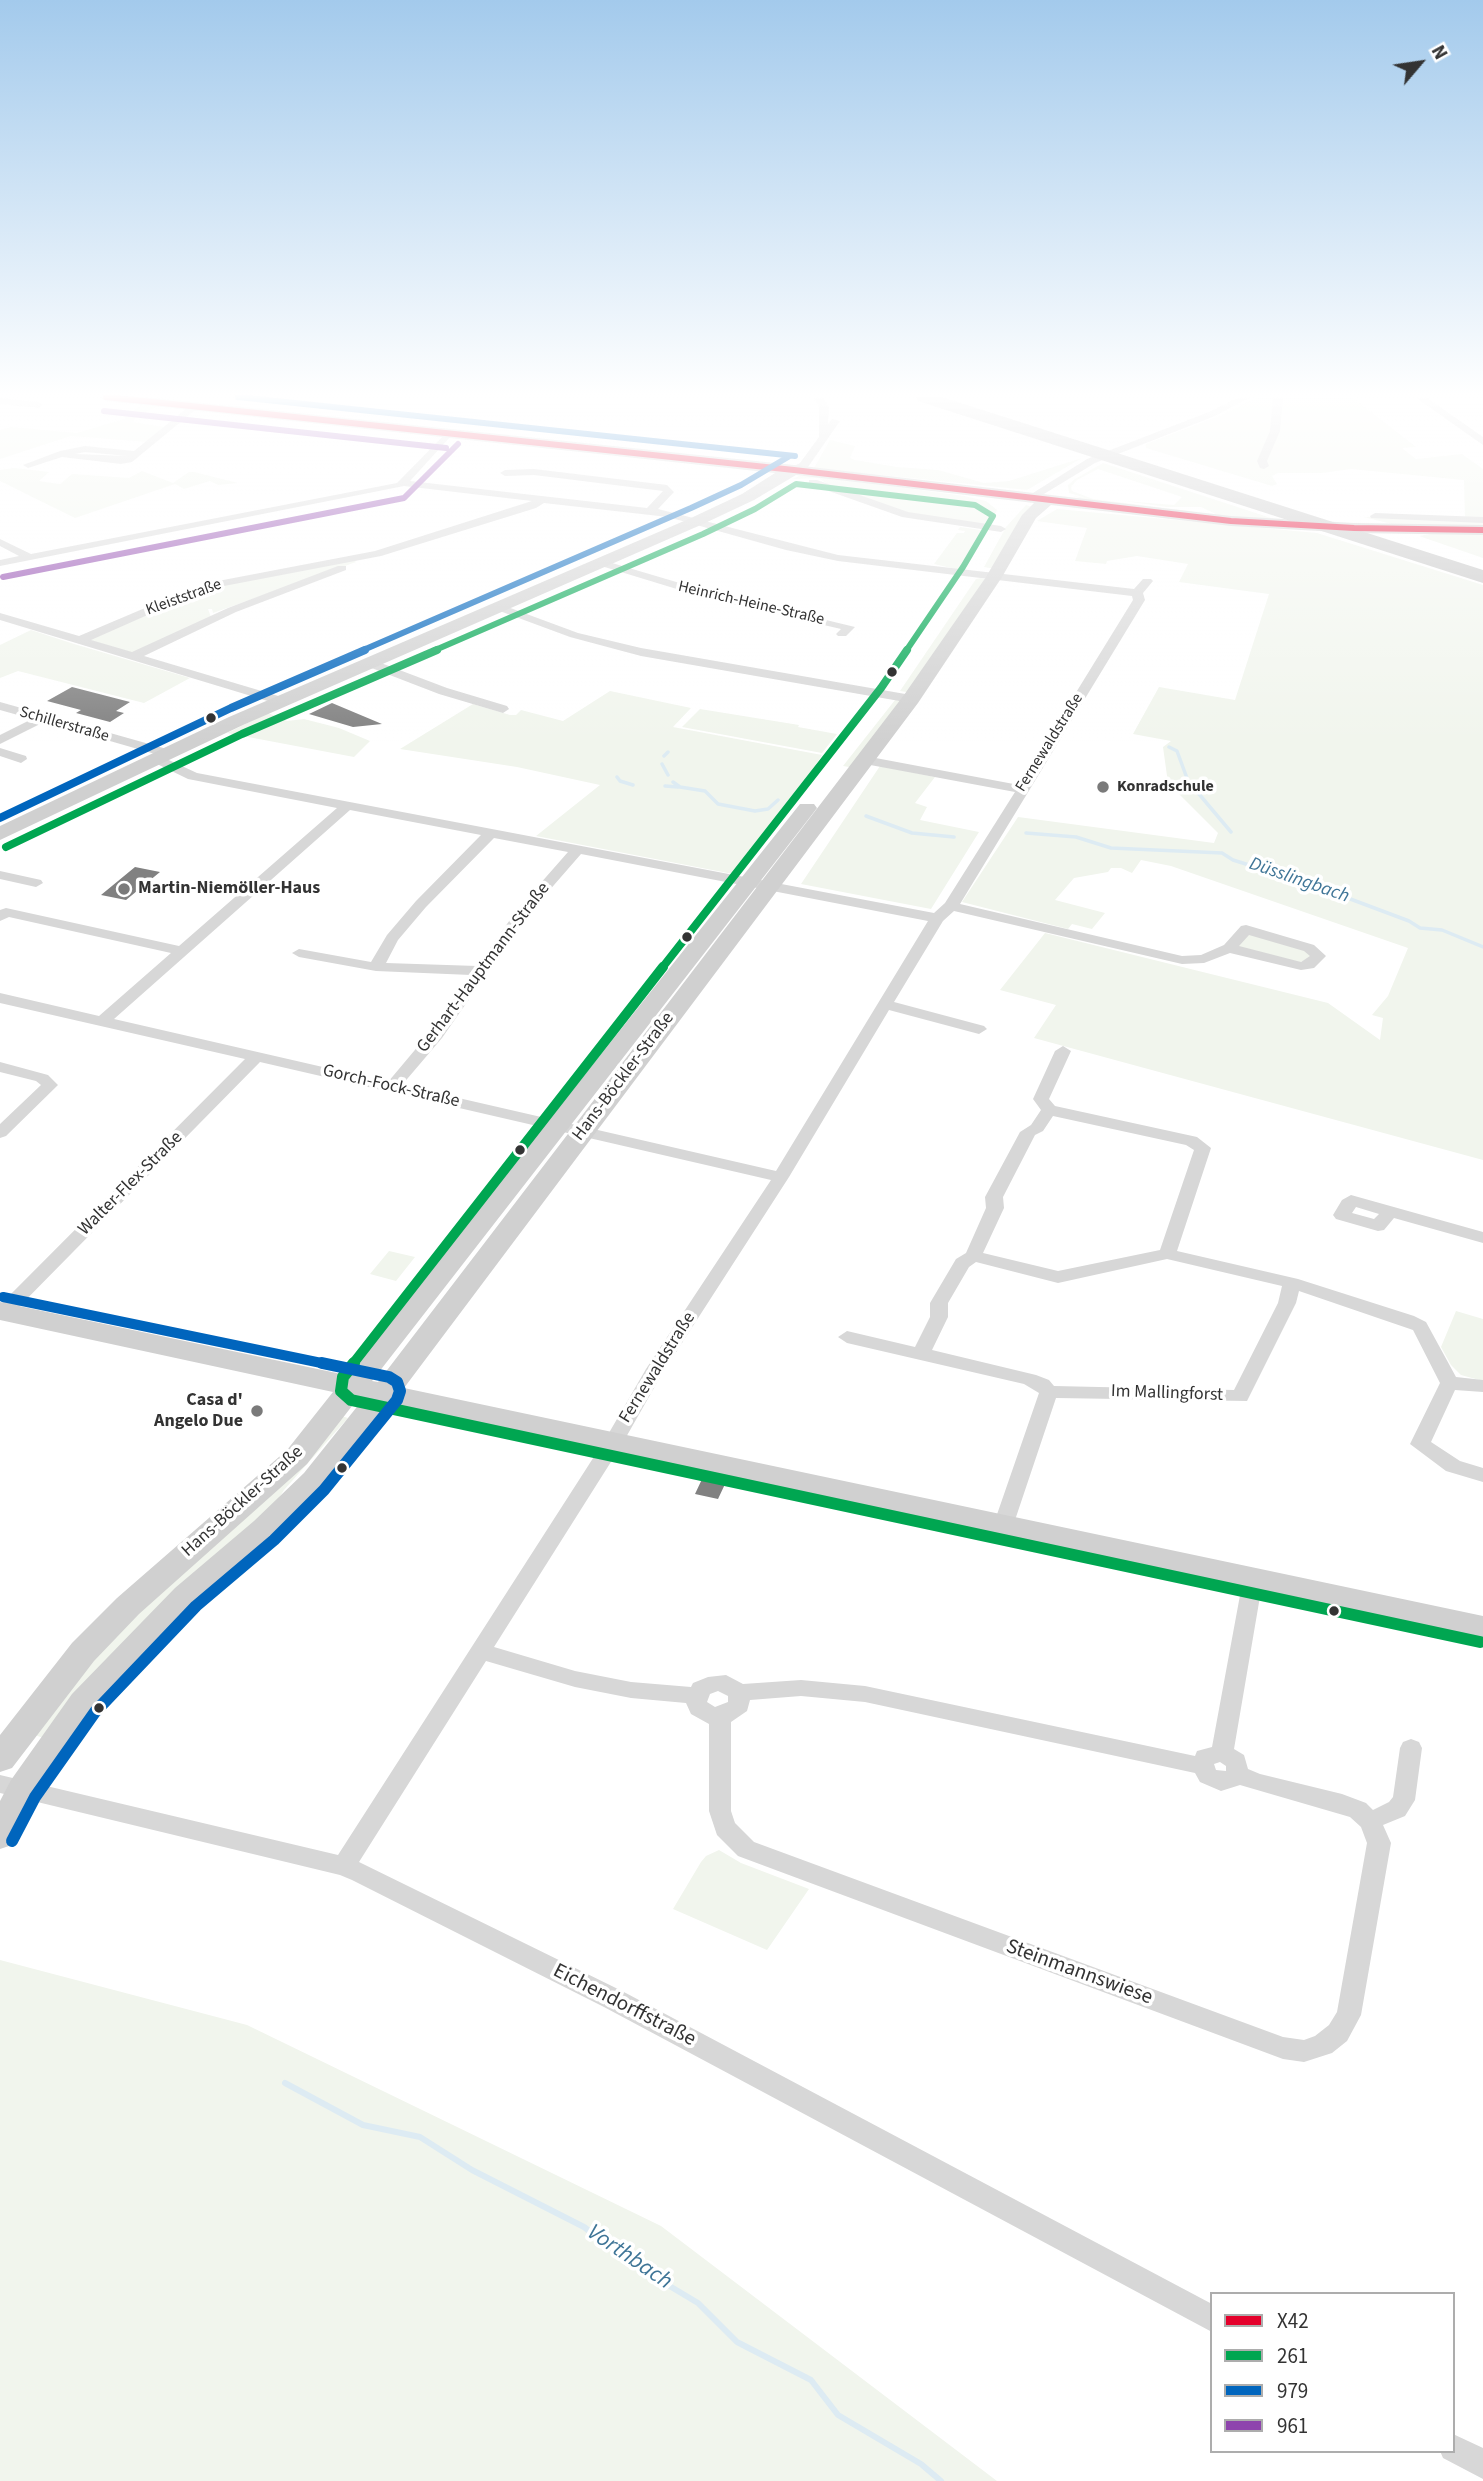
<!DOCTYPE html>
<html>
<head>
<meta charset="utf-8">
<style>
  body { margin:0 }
  #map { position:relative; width:1483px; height:2481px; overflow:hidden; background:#fff; font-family:"Source Sans 3",sans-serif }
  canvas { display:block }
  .legend { position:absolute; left:1210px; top:2292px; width:245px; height:161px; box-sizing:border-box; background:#fff; border:2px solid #adadad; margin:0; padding:9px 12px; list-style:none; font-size:21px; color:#333 }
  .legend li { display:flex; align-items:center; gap:14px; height:35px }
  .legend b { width:35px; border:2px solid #adadad }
  .north { position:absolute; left:1385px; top:28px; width:70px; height:70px; -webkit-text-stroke:5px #fff; paint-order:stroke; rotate:61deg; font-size:19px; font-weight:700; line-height:28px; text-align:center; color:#333 }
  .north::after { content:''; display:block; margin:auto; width:24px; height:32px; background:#333; clip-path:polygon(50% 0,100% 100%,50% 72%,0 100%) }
</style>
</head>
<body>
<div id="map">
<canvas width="1483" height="2481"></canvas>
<ul class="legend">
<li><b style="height:9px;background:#e4002b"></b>X42</li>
<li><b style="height:9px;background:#00a651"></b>261</li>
<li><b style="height:9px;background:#0065bd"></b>979</li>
<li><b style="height:9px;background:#8e44ad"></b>961</li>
</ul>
<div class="north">N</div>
</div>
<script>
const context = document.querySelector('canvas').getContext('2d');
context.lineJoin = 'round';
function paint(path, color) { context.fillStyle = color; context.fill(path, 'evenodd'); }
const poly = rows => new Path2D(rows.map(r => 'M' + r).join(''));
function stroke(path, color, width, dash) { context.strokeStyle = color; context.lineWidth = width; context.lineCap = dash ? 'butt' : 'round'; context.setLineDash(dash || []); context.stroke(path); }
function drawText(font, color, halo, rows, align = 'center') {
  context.font = font + ' "Source Sans 3",sans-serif'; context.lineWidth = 7; context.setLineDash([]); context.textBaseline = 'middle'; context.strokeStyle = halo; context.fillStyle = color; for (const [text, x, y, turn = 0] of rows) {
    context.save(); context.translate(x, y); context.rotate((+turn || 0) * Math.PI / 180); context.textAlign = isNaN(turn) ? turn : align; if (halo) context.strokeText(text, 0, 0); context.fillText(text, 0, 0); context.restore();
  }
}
paint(poly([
  [1257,397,1352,397,1416,447,1402,448,1416,459,1462,454,1483,469,1483,558,1419,536,1431,534,1364,517,1465,521,1464,480,1351,469,1322,473,1278,473,1272,476,1277,484,1272,486,1146,448,1146,444,1222,415],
  [143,403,159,406,137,416,133,422,164,427,147,442,71,436,0,459,0,430,11,427,77,433,124,419],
  [830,440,855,446,850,458,855,460,897,467,938,470,984,483,1009,481,1082,458,1027,490,814,468],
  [1103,463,1274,519,1220,516,1201,507,1167,507,1124,501,1174,505,1182,497,1098,469,1077,480,1071,487,1072,491,1093,499,1205,513,1121,504,1200,515,1128,507,1082,499,1073,496,1086,498,1069,493,1068,485,1075,479],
  [14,468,49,472,39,481,60,484,72,474,129,478,142,471,173,483,189,472,194,472,238,483,218,485,210,481,184,489,175,484,75,518,0,481,0,470],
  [799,476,808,476,891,486,964,496,986,501,997,510,990,526,913,515,827,484,819,478,793,479],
  [1026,505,1032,507,996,569,984,567,1006,527],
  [1057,509,1317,533,1483,585,1483,1160,1034,1038,1056,1005,1000,990,1045,933,1328,1003,1380,1040,1383,1018,1372,1015,1388,996,1408,948,1171,866,1141,860,1132,873,1121,868,1111,868,1108,872,1074,878,1055,900,1105,913,1092,929,1072,924,1068,929,962,902,1018,817,1214,843,1218,833,1168,783,1163,747,1171,741,1133,734,1159,687,1235,700,1269,594,1179,582,1188,564,1137,556,1107,561,1106,564,1075,561,1087,528,1037,521],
  [960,527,987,531,964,571,934,564,957,533,964,533,965,531,958,530],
  [353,559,356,562,213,613,212,609,208,609,211,617,133,653,90,640,189,596,227,584],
  [981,578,987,580,912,693,900,691,976,579],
  [31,630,74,644,190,678,144,703,18,671,0,678,0,645],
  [610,691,691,708,673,727,822,755,803,784,733,874,536,836,600,785,517,767,400,749,473,704,510,715,516,715,521,710,563,721],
  [895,700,904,701,855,768,843,766],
  [700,709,799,725,798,727,837,734,822,753,682,727],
  [268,713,287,721,304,719,339,728,370,741,354,757,227,733],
  [880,766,935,777,915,803,927,807,920,820,979,832,931,909,801,884],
  [1251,934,1306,949,1312,956,1299,963,1236,947,1245,935],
  [389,1251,415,1257,396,1281,370,1274],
  [1456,1311,1483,1319,1483,1381,1461,1375,1451,1365,1441,1347],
  [338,1415,348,1418,284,1490,274,1506,46,1739,35,1735,100,1651],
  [719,1850,741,1863,809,1889,767,1950,673,1909,701,1862,706,1856],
  [0,1960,247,2025,661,2226,997,2481,0,2481]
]), '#f1f5ed');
stroke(poly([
  [1169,747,1177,751,1188,781,1231,832],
  [664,756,668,752],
  [662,764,668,775],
  [617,777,620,781,633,785],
  [673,782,680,787,705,791,718,804,755,811,768,809,778,800],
  [665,786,678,787],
  [866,816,912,833,954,837],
  [1026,833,1076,837,1111,848,1222,853,1233,860,1297,880,1307,888,1329,891,1409,921,1420,928,1442,930,1483,947]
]), '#ddebf3', 3.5);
stroke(poly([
  [285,2083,363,2125,420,2137,472,2170,584,2227,631,2263,698,2303,737,2342,811,2380,838,2415,921,2464,941,2481]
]), '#ddebf3', 6);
paint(poly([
  [72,687,130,702,116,711,124,713,110,722,76,713,81,710,47,701],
  [332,703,382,724,353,727,309,714],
  [135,867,160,872,126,900,101,895],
  [703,1477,726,1482,718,1499,695,1494]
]), '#818181');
paint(poly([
  [813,397,823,397,829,407,828,424,832,419,840,421,808,467,790,472,790,468,800,463,819,437,819,407,813,397],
  [1239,397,1251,397,1215,416,1095,463,1034,500,1025,498,1087,459,1209,412,1239,397],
  [1273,397,1283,397,1280,431,1267,461,1269,466,1264,469,1260,468,1257,461,1270,431,1273,397],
  [1415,397,1426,397,1483,437,1483,445,1415,397],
  [0,398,38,402,43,405,38,408,0,404,0,398],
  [192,404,200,406,132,462,121,464,62,457,28,468,23,465,60,451,85,446,134,451,192,404],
  [85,452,127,456,75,454,85,452],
  [448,431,451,432,451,436,410,481,647,508,663,491,534,475,505,476,500,473,505,470,534,469,667,485,674,492,658,509,838,555,1134,589,1143,579,1151,579,1153,581,1143,593,1145,600,960,904,1182,956,1201,955,1224,945,1241,926,1246,925,1314,945,1326,956,1314,968,1301,970,1230,953,1204,963,1182,964,954,911,943,921,894,1002,984,1026,987,1029,979,1034,889,1010,789,1177,662,1374,621,1446,494,1647,575,1671,631,1682,691,1687,693,1683,708,1677,726,1675,743,1684,801,1680,865,1686,1195,1756,1197,1751,1212,1747,1243,1579,1246,1574,1253,1571,1260,1574,1263,1579,1234,1749,1244,1755,1248,1769,1260,1774,1342,1794,1366,1803,1373,1810,1389,1802,1393,1797,1400,1748,1403,1742,1411,1739,1419,1742,1422,1748,1415,1800,1405,1816,1383,1825,1391,1843,1361,2015,1347,2041,1332,2053,1304,2062,1283,2059,738,1856,717,1835,709,1811,709,1724,691,1714,686,1703,631,1698,575,1687,486,1661,359,1862,622,1991,1212,2304,1212,2332,604,2007,352,1880,340,1875,0,1793,0,1775,338,1855,606,1438,646,1369,771,1180,260,1062,10,1316,0,1317,0,1305,245,1059,0,1003,0,993,99,1016,171,953,9,917,0,921,0,910,6,908,179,946,337,808,188,779,153,762,153,756,158,755,197,773,934,913,945,903,1015,792,865,764,859,760,865,756,1019,785,1133,600,1132,596,838,561,786,550,668,517,544,503,536,508,381,556,224,586,186,598,91,640,132,652,228,608,338,566,346,566,346,570,236,612,144,656,285,698,287,701,281,705,0,620,0,613,79,636,178,594,218,581,375,551,532,501,404,486,0,566,0,560,19,556,0,546,0,539,31,554,397,483,448,431],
  [350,810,481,835,416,901,387,935,371,962,299,949,292,953,299,957,376,971,471,975,430,1032,388,1082,114,1019,350,810],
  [494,838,568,852,517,910,477,966,386,963,398,940,426,907,494,838],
  [581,854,928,921,776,1171,402,1085,442,1038,527,916,581,854],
  [1249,935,1304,951,1310,956,1301,962,1239,946,1249,935],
  [718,1691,728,1696,728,1702,715,1707,707,1702,710,1694,718,1691],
  [801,1696,865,1702,1195,1773,1200,1782,1221,1791,1240,1785,1350,1817,1361,1827,1367,1843,1337,2012,1329,2025,1315,2036,1304,2040,1283,2037,754,1842,735,1823,731,1811,731,1722,747,1711,750,1700,801,1696],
  [1220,1762,1226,1766,1226,1771,1216,1770,1214,1764,1220,1762],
  [809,480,817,480,908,512,1001,526,1006,529,1001,532,902,517,809,484,809,480],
  [1375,513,1483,517,1483,523,1371,518,1370,516,1375,513],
  [602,560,710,592,855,627,846,636,838,636,836,634,841,629,703,597,598,565,598,561,602,560],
  [497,606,505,606,578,633,641,648,911,695,917,699,911,703,641,656,570,637,497,610,497,606],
  [373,660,447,688,507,706,509,709,503,713,439,694,369,667,369,661,373,660],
  [0,702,174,751,175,754,169,758,44,722,0,744,0,735,32,719,0,710,0,702],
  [0,748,26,756,27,759,21,763,0,756,0,748],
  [0,871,41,880,43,883,36,887,0,879,0,871],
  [1063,1046,1071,1051,1049,1099,1055,1106,1197,1137,1211,1148,1177,1251,1298,1279,1414,1316,1426,1322,1456,1377,1483,1380,1483,1392,1455,1390,1431,1442,1460,1461,1483,1468,1483,1482,1446,1471,1410,1444,1440,1383,1413,1330,1299,1291,1296,1303,1247,1401,1056,1398,1013,1526,1010,1531,1003,1533,996,1531,993,1526,1039,1393,1024,1384,847,1343,838,1337,847,1331,915,1347,930,1317,930,1303,956,1259,966,1253,986,1208,985,1197,1020,1132,1031,1125,1041,1110,1033,1099,1055,1051,1063,1046],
  [1053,1116,1186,1145,1194,1150,1160,1250,1058,1271,983,1253,1004,1208,1003,1197,1035,1135,1043,1131,1053,1116],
  [1167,1259,1282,1286,1278,1303,1234,1390,1054,1386,1049,1380,1036,1375,932,1350,948,1317,948,1303,969,1267,976,1262,1058,1283,1167,1259],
  [0,1062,48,1075,58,1085,6,1136,0,1138,0,1124,41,1085,36,1081,0,1072,0,1062],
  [1351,1195,1483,1232,1483,1243,1394,1218,1384,1230,1378,1231,1336,1219,1333,1215,1342,1200,1351,1195],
  [1356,1207,1379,1214,1374,1219,1352,1213,1356,1207],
  [1453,2434,1483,2448,1483,2479,1443,2458,1440,2451,1453,2451,1453,2434]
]), '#d7d7d7');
paint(poly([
  [99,397,146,397,794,465,1231,516,1354,523,1483,525,1483,535,1354,533,1231,526,1051,505,1036,518,1002,577,918,703,404,1388,1483,1616,1483,1640,391,1404,324,1487,276,1537,197,1604,96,1712,36,1799,12,1845,0,1849,0,1801,11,1780,72,1694,175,1588,254,1521,304,1473,364,1398,359,1397,307,1464,139,1614,94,1661,12,1768,0,1772,0,1735,72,1643,117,1598,287,1450,333,1392,0,1320,0,1302,346,1375,800,804,814,804,817,808,814,812,372,1381,378,1382,904,695,986,577,1022,515,1034,503,796,475,754,500,703,524,243,725,0,840,0,826,229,717,691,518,742,494,775,473,106,401,99,397]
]), '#d0d0d0');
paint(poly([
  [915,397,942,397,1483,570,1483,583,918,401,915,397]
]), '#c4c4c4');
stroke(poly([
  [106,397,794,470,1231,521,1354,528,1483,530]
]), '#e4002b', 6);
stroke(poly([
  [433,651,703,534,755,509,796,484,975,505,993,516,963,567,906,651]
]), '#00a651', 6);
stroke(poly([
  [6,847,242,734,437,650],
  [662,968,881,688,907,650]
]), '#00a651', 8);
stroke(poly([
  [352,1365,663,967]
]), '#00a651', 10);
stroke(poly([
  [354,1363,343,1377,341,1391,351,1400,1480,1642]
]), '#00a651', 12);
stroke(poly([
  [238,397,795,456],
  [361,651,691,508,741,485,788,457]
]), '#0065bd', 6);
stroke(poly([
  [0,818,231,708,365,650]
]), '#0065bd', 8);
stroke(poly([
  [3,1297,331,1365]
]), '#0065bd', 10);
stroke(poly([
  [12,1841,35,1797,95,1712,196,1606,274,1540,324,1490,397,1400,400,1391,397,1382,389,1377,322,1363]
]), '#0065bd', 12);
stroke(poly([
  [104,411,446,448],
  [3,577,404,498,458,444]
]), '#8e44ad', 6);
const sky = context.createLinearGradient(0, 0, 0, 744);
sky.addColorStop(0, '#a3caec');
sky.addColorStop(0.53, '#fff');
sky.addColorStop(1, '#ffffff00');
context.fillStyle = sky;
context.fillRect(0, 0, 1483, 744);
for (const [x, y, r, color] of [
  [892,672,6,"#333"],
  [211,718,6,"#333"],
  [1103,787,7,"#7a7a7a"],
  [124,889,7,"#7a7a7a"],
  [687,937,6,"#333"],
  [520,1150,6,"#333"],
  [257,1411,7,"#7a7a7a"],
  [342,1468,6,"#333"],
  [1334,1611,6,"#333"],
  [99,1708,6,"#333"]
]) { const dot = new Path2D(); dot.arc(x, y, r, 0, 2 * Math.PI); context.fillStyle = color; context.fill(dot); stroke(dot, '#fff', 2.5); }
drawText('16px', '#333', '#fff', [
  ["Kleiststraße",184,598,-20],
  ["Heinrich-Heine-Straße",751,604,13],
  ["Schillerstraße",64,725,16],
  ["Fernewaldstraße",1050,743,-58]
]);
drawText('bold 16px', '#333', '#fff', [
  ["Konradschule",1117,787]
], 'left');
drawText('bold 18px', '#333', '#fff', [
  ["Martin-Niemöller-Haus",138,889],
  ["Casa d'",243,1401,"right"],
  ["Angelo Due",243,1422,"right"]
], 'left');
drawText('18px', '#333', '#fff', [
  ["Gerhart-Hauptmann-Straße",484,968,-53],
  ["Hans-Böckler-Straße",624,1077,-53],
  ["Gorch-Fock-Straße",391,1087,13],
  ["Walter-Flex-Straße",131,1184,-45],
  ["Fernewaldstraße",658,1368,-58],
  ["Im Mallingforst",1167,1394,2],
  ["Hans-Böckler-Straße",243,1502,-42]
]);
drawText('italic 19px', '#3f7597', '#fff', [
  ["Düsslingbach",1299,881,19]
]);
drawText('21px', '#333', '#fff', [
  ["Steinmannswiese",1079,1973,20],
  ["Eichendorffstraße",624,2006,27]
]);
drawText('italic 23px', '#3f7597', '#fff', [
  ["Vorthbach",629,2258,34]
]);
</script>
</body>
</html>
